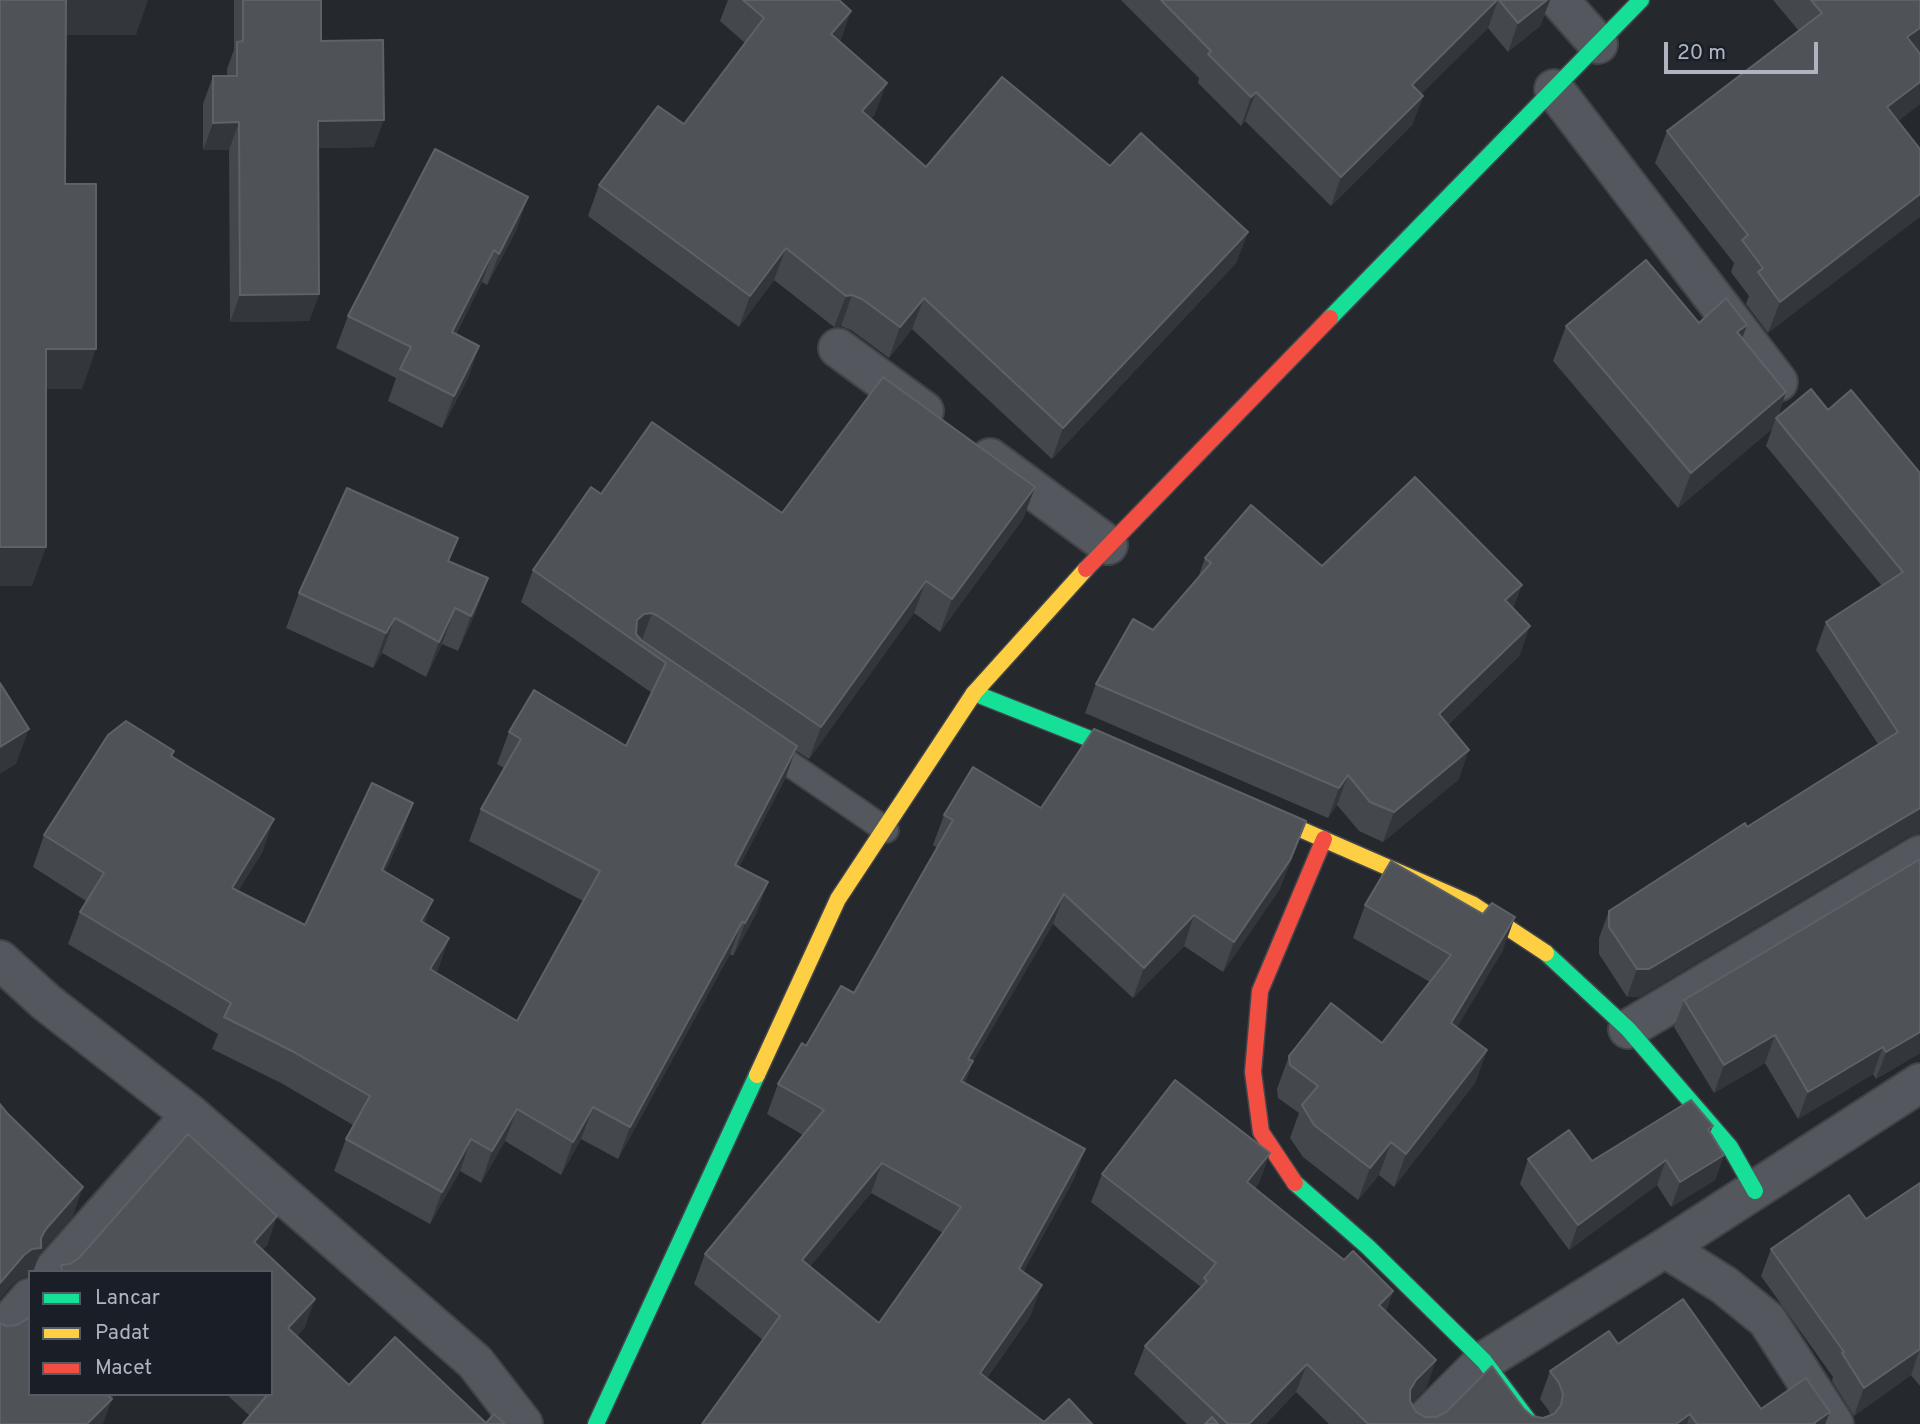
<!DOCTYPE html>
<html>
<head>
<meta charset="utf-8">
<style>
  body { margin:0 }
  #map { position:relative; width:1920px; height:1424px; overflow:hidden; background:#25292e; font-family:Overpass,sans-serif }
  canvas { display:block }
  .legend { position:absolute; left:28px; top:1270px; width:245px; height:126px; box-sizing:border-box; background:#1a1f27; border:2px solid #555b64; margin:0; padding:9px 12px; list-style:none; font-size:21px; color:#aeb5c0 }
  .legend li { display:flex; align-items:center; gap:14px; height:35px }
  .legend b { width:35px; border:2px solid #555b64 }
  .scale { position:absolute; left:1664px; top:42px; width:154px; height:32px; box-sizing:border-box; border:4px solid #aeb5c0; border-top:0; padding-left:9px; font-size:21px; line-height:24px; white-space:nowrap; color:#aeb5c0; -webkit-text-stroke:5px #1a1f27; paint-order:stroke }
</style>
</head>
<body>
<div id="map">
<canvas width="1920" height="1424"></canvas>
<ul class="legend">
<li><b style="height:9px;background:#16e098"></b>Lancar</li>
<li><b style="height:9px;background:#ffcf43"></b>Padat</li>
<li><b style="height:9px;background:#f24e42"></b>Macet</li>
</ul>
<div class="scale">20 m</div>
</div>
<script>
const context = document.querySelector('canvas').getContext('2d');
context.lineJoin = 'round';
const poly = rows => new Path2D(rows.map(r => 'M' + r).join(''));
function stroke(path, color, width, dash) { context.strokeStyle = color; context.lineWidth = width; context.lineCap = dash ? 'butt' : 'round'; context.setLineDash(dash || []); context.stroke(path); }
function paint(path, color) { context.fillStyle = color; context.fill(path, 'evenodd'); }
const lane = poly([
  [762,745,886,830]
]);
const street = poly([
  [1559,0,1598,44],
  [1554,89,1778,382],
  [838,348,924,411],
  [990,458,1108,545],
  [0,960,46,1002,191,1115,475,1362,523,1424],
  [1628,1029,1920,855],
  [1665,1248,1724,1285,1767,1320,1834,1424],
  [52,1272,191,1115],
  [0,1333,30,1298],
  [1421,1424,1484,1361,1665,1248,1920,1083]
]);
const fast = poly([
  [1330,318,1641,0],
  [974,693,1138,758],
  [1546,953,1628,1029,1730,1147,1755,1191],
  [1295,1183,1368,1247,1484,1361,1531,1424],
  [596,1424,757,1075]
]);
const slow = poly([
  [1254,809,1472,904,1546,953],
  [757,1075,838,899,974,693,1086,569]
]);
const jam = poly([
  [1086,569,1330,318],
  [1295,1183,1261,1132,1253,1072,1260,991,1324,839]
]);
stroke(lane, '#404448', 28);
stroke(street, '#404448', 42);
stroke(fast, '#42454b', 19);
stroke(slow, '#42454b', 19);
stroke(jam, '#42454b', 19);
stroke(lane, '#54575d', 24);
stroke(street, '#54575d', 38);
stroke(fast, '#16e098', 16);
stroke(slow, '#ffcf43', 16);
stroke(jam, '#f24e42', 16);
paint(poly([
  [234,0,321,0,321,41,374,147,318,148,319,294,309,321,230,322,229,150,203,150,203,104,213,76,227,76,227,69,234,50],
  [728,0,839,0,840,42,875,114,871,119,926,167,1110,166,1248,232,1236,263,1052,459,912,329,889,358,851,330,841,326,834,327,774,280,739,327,588,216,599,185,684,124,745,43,720,21],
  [1121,0,1550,0,1540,26,1508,52,1488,28,1421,94,1423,96,1412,125,1331,206,1245,121,1241,126,1198,83,1199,78],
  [1773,0,1920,0,1920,51,1919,52,1920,54,1920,104,1898,121,1768,333,1746,304,1749,296,1731,272,1734,263,1655,163,1667,131,1799,31],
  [517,229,487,285,482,282,456,334,479,346,468,378,442,428,388,401,396,378,336,348,348,316],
  [1699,323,1747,325,1742,338,1786,392,1778,417,1828,410,1920,473,1920,833,1909,836,1639,997,1627,997,1599,954,1599,938,1609,911,1747,827,1878,744,1816,650,1826,622,1882,586,1766,446,1772,429,1678,508,1553,361,1566,326],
  [1035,487,1023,519,940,632,914,613,809,759,795,750,785,779,739,867,768,882,756,914,733,956,730,954,618,1159,581,1139,561,1175,505,1141,481,1183,460,1171,430,1224,334,1171,346,1139,353,1125,281,1083,212,1049,218,1034,68,944,80,912,86,901,33,867,44,835,174,751,172,757,263,851,238,891,305,925,402,835,385,871,425,923,449,938,436,973,517,1021,583,901,469,841,481,809,504,768,497,764,509,732,626,746,652,693,521,602,533,570,601,494,782,513],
  [1205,558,1322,566,1513,609,1520,655,1448,725,1459,779,1383,842,1359,831,1337,805,1328,818,1085,713,1096,684,1153,630,1198,578],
  [450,561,488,578,475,614,458,651,442,644,426,677,382,653,373,668,286,628,299,593],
  [1041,808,1306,821,1295,851,1279,890,1223,972,1184,946,1133,998,1053,924,973,1061,965,1083,1085,1149,1074,1179,1023,1272,1031,1315,987,1378,1044,1422,1092,1424,702,1424,763,1340,694,1284,705,1254,803,1135,767,1114,778,1084,806,1046,854,993,937,848,933,845,944,815],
  [871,1193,943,1233,879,1323,810,1266],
  [1920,859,1920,1053,1876,1079,1873,1074,1798,1119,1765,1063,1714,1093,1674,1027,1684,1000],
  [1365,905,1503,950,1457,1027,1487,1050,1475,1083,1394,1187,1379,1175,1358,1200,1303,1157,1290,1138,1299,1113,1278,1098,1277,1089,1289,1056,1382,1043,1430,982,1353,938],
  [1713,1126,1710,1133,1724,1155,1715,1180,1671,1207,1657,1185,1569,1250,1520,1184,1528,1159,1592,1161],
  [1102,1174,1260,1181,1255,1188,1344,1260,1393,1291,1386,1311,1436,1360,1426,1388,1411,1403,1416,1412,1425,1417,1436,1417,1524,1409,1532,1416,1543,1418,1550,1415,1549,1411,1540,1399,1550,1371,1618,1344,1761,1409,1830,1412,1825,1424,1329,1424,1296,1392,1266,1424,1187,1424,1134,1374,1145,1346,1201,1287,1091,1202],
  [1920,1183,1920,1386,1911,1375,1854,1416,1832,1381,1833,1377,1761,1276,1771,1249,1866,1219],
  [277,1216,267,1245,262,1250,305,1327,297,1336,349,1385,486,1423,250,1416,226,1394,271,1394,271,1272,59,1272,61,1265,70,1264]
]), '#44474c');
paint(poly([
  [64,0,148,0,136,35,51,35],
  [1498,0,1488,28,1401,114,1412,85],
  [1547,0,1550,0,1540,26,1508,52,1518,23],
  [851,11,840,43,831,34],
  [1920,28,1920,51,1896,69,1907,37],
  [1920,82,1920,104,1876,138,1887,107],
  [887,83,875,114,850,143,862,111],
  [1256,92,1245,121,1241,126,1251,97],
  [1423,96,1412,125,1331,206,1341,177],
  [384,120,374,147,308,148,318,121],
  [239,122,229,150,203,150,213,123],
  [1920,194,1920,217,1768,333,1780,302],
  [528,197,517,229,487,285,499,254],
  [1248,232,1236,263,1052,459,1063,428],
  [786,248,774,280,739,327,750,296],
  [494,250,482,282,440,364,452,332],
  [319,294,309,321,230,322,240,295],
  [852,295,841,326,834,327,846,296],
  [924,298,912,329,889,358,900,327],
  [1747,325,1734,360,1737,332],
  [479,346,468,378,442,428,454,396],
  [46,349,96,349,82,389,32,389],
  [1786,392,1777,419,1776,418,1772,429,1678,508,1691,473],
  [1035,487,1023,519,940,632,952,599],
  [0,547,46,547,32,586,0,586],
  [488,578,475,614,458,651,471,616],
  [926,581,914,613,809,759,821,727],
  [1522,585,1511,615,1505,600],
  [455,608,442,644,426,677,439,642],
  [652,613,640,645,631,638,637,620,644,614],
  [395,618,382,653,373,668,386,633],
  [1530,626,1520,655,1429,744,1439,714],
  [29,729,16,764,0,774,0,747],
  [797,746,785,779,724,897,735,865],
  [1469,750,1459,779,1383,842,1394,812],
  [1348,775,1337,805,1328,818,1339,788],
  [413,803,402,835,370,902,382,870],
  [1920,808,1920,833,1909,836,1639,997,1627,997,1637,969],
  [274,819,263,851,220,920,232,888],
  [1306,821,1295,851,1279,890,1223,972,1234,942],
  [768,882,756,914,733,956,745,923],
  [1064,894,1053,924,957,1089,968,1059],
  [433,900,421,933,421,921],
  [1194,915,1184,946,1133,998,1144,968],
  [1515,917,1503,950,1440,1055,1451,1023],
  [742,922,730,954,618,1159,630,1127],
  [449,938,438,970,419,1002,430,969],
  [1920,1032,1920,1053,1876,1079,1886,1052],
  [1775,1035,1765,1063,1714,1093,1724,1065],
  [1883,1047,1873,1074,1798,1119,1808,1092],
  [1487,1050,1475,1083,1394,1187,1406,1154],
  [973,1061,962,1091,961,1081],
  [593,1107,581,1139,561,1175,573,1142],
  [517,1109,505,1141,481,1183,492,1151],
  [471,1139,460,1171,430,1224,442,1192],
  [1391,1142,1379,1175,1358,1200,1370,1168],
  [1085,1149,1074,1179,1008,1299,1019,1269],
  [1270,1153,1260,1181,1237,1210,1247,1182],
  [1724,1155,1715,1180,1671,1207,1680,1182],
  [1666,1160,1657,1185,1569,1250,1578,1225],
  [882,1163,871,1193,791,1290,802,1260],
  [83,1187,73,1216,40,1253,33,1272,30,1272,30,1277,22,1278,14,1283,0,1299,0,1283,24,1255,32,1249,41,1238,46,1229],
  [277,1216,267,1245,244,1271,254,1242],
  [1042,1285,1031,1315,969,1403,980,1373],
  [1393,1291,1383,1319,1379,1305],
  [315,1299,305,1327,278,1356,288,1328],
  [1920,1349,1911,1375,1854,1416,1864,1388],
  [1436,1360,1426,1388,1406,1409,1410,1390,1416,1380],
  [1307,1364,1296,1392,1266,1424,1249,1424],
  [101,1394,116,1394,92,1419],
  [112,1399,103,1424,87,1424],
  [1830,1412,1825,1424,1814,1424,1814,1423],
  [1690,1414,1687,1424,1676,1424]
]), '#33363b');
const building = poly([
  [0,0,66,0,65,184,96,184,96,349,46,349,46,547,0,547,0,0],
  [243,0,321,0,321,41,383,40,384,120,318,121,319,294,240,295,239,122,213,123,213,76,237,76,237,42,243,41,243,0],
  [743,0,839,0,851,11,831,34,887,83,862,111,926,167,1002,77,1110,166,1141,133,1248,232,1063,428,924,298,900,327,862,299,852,295,846,296,786,248,750,296,599,185,658,106,684,124,764,18,743,0],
  [1161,0,1497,0,1412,85,1423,96,1341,177,1256,92,1251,97,1208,54,1211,51,1161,0],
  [1499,0,1547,0,1518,23,1499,0],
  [1811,0,1920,0,1920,28,1907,37,1920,54,1920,82,1887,107,1920,149,1920,194,1780,302,1758,272,1763,268,1742,240,1748,235,1667,131,1822,13,1811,0],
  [435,149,528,197,499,254,494,250,452,332,479,346,454,396,400,369,411,347,348,316,435,149],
  [1646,260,1699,323,1726,298,1747,325,1737,332,1786,392,1691,473,1566,326,1646,260],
  [883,377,1035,487,952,599,926,581,821,727,658,616,652,613,644,614,637,620,636,634,641,640,797,746,735,865,768,882,745,923,742,922,630,1127,593,1107,573,1142,517,1109,492,1151,471,1139,442,1192,346,1139,370,1096,292,1051,224,1017,231,1003,80,912,104,873,44,835,108,735,126,721,174,751,171,756,274,819,232,888,305,925,372,783,413,803,382,870,433,900,421,921,449,938,430,969,517,1021,600,871,481,809,521,739,509,732,534,690,626,746,666,663,533,570,591,487,601,494,652,422,782,513,883,377],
  [1811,389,1828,410,1851,390,1920,473,1920,808,1649,969,1637,969,1609,927,1609,911,1745,823,1747,827,1898,732,1826,622,1903,572,1776,418,1811,389],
  [1415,477,1522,585,1505,600,1530,626,1439,714,1469,750,1394,812,1370,802,1348,775,1339,788,1096,684,1133,619,1153,630,1211,563,1205,558,1251,505,1322,566,1415,477],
  [347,488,458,538,448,561,488,578,471,616,455,608,439,642,395,618,386,633,299,593,347,488],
  [0,683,29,729,0,747,0,683],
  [1094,729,1306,821,1290,860,1234,942,1194,915,1144,968,1064,894,968,1059,973,1061,961,1081,1085,1149,1019,1269,1042,1285,980,1373,1044,1422,1069,1399,1092,1424,702,1424,780,1316,705,1254,824,1110,778,1084,802,1043,806,1046,841,986,854,993,953,820,944,815,973,767,1041,808,1094,729],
  [882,1163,961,1207,879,1323,802,1260,882,1163],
  [1920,859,1920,1032,1886,1052,1883,1047,1808,1092,1775,1035,1724,1065,1684,1000,1920,859],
  [1391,861,1483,914,1492,903,1515,917,1451,1023,1487,1050,1406,1154,1391,1142,1370,1168,1314,1125,1302,1105,1318,1086,1290,1065,1289,1056,1331,1003,1382,1043,1451,955,1365,905,1391,861],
  [1175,1080,1270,1153,1247,1182,1344,1260,1353,1251,1393,1291,1379,1305,1436,1360,1416,1380,1410,1390,1410,1401,1416,1412,1425,1417,1436,1417,1446,1412,1492,1366,1524,1409,1532,1416,1543,1418,1554,1414,1561,1405,1563,1394,1559,1383,1550,1371,1609,1331,1618,1344,1683,1299,1761,1409,1806,1378,1830,1412,1814,1423,1815,1424,1697,1424,1690,1414,1676,1424,1368,1424,1307,1364,1249,1424,1228,1424,1145,1346,1207,1281,1204,1278,1216,1263,1102,1174,1175,1080],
  [1691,1100,1713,1126,1708,1129,1724,1155,1680,1182,1666,1160,1578,1225,1528,1159,1569,1130,1592,1161,1691,1100],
  [0,1104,8,1114,83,1187,46,1229,41,1238,41,1248,32,1249,24,1255,0,1283,0,1104],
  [188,1134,277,1216,254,1242,315,1299,288,1328,349,1385,395,1337,486,1423,494,1414,505,1424,243,1424,268,1394,271,1394,271,1272,62,1272,61,1265,70,1264,79,1258,188,1134],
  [1920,1183,1920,1349,1864,1388,1842,1353,1844,1352,1771,1249,1849,1195,1866,1219,1920,1183],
  [30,1315,30,1394,107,1394,112,1399,87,1424,0,1424,0,1323,6,1326,17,1325,27,1319,30,1315],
  [1212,1417,1218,1424,1205,1424,1212,1417]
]);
paint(building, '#4f5358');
stroke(building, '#5e6268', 2);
</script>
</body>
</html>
